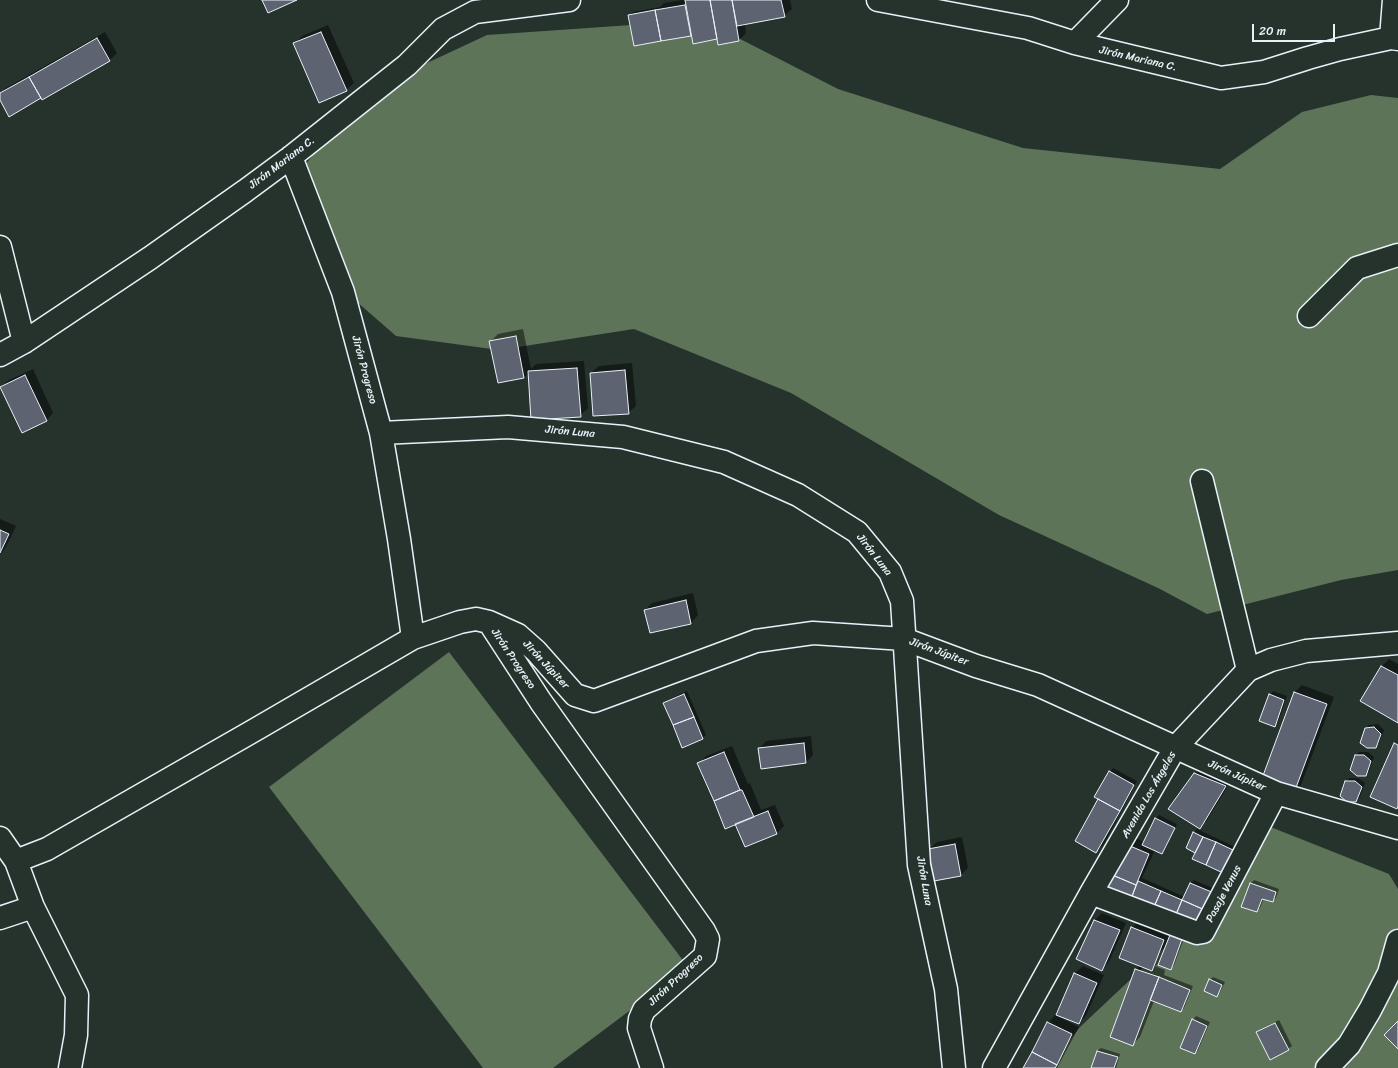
<!DOCTYPE html>
<html>
<head>
<meta charset="utf-8">
<style>
  body { margin:0 }
  #map { position:relative; width:1398px; height:1068px; overflow:hidden; background:#26332d; font-family:Sriracha,sans-serif }
  canvas { display:block }
  .scale { position:absolute; left:1252px; top:24px; width:83px; height:18px; box-sizing:border-box; border:2px solid #e8f1f8; border-top:0; padding-left:5px; font-size:12px; line-height:14px; white-space:nowrap; color:#e8f1f8; -webkit-text-stroke:3px #26332d; paint-order:stroke }
</style>
</head>
<body>
<div id="map">
<canvas width="1398" height="1068"></canvas>
<div class="scale">20 m</div>
</div>
<script>
const context = document.querySelector('canvas').getContext('2d');
context.lineJoin = 'round';
function paint(path, color) { context.fillStyle = color; context.fill(path, 'evenodd'); }
const poly = rows => new Path2D(rows.map(r => 'M' + r).join(''));
function stroke(path, color, width, dash) { context.strokeStyle = color; context.lineWidth = width; context.lineCap = dash ? 'butt' : 'round'; context.setLineDash(dash || []); context.stroke(path); }
function drawText(font, color, halo, rows, align = 'center') {
  context.font = font + ' Sriracha,sans-serif'; context.lineWidth = 3; context.setLineDash([]); context.textBaseline = 'middle'; context.strokeStyle = halo; context.fillStyle = color; for (const [text, x, y, turn = 0] of rows) {
    context.save(); context.translate(x, y); context.rotate((+turn || 0) * Math.PI / 180); context.textAlign = isNaN(turn) ? turn : align; if (halo) context.strokeText(text, 0, 0); context.fillText(text, 0, 0); context.restore();
  }
}
paint(poly([
  [703,20,838,89,1023,148,1220,169,1302,112,1371,95,1398,98,1398,570,1341,580,1207,614,1158,588,999,515,791,393,634,329,499,350,396,336,341,288,295,177,365,92,487,35],
  [449,652,688,967,553,1068,483,1068,269,787],
  [1258,822,1389,874,1398,889,1398,1068,1048,1068,1080,1027,1200,914]
]), '#5d7459');
paint(poly([
  [682,0,790,0,792,9,784,16,745,23,746,33,739,40,719,44,718,38,692,35,635,45,629,15,633,12,660,7,664,3],
  [328,25,354,83,346,90,294,44,302,36],
  [105,32,117,53,110,60,42,99,41,97,0,98,0,93,6,88],
  [523,329,531,369,536,364,584,361,588,408,580,416,529,373,524,378,491,341,498,334],
  [632,363,636,406,628,413,591,373,599,366],
  [33,369,53,413,46,421,1,387,9,380],
  [0,519,16,526,5,549,0,554],
  [693,593,698,615,691,623,650,632,645,610,652,603],
  [1389,659,1398,664,1398,722,1362,701,1382,666],
  [1302,685,1334,697,1301,785,1294,792,1295,692],
  [687,691,706,735,702,738,664,703,668,700],
  [1273,691,1287,696,1278,722,1274,726,1270,695],
  [1378,724,1384,730,1379,743,1375,747,1366,728,1369,725],
  [811,736,813,755,806,763,759,749,766,741],
  [732,746,748,784,750,783,761,810,775,805,784,826,777,833,736,823,699,764,706,756],
  [1359,752,1368,752,1374,757,1369,771,1365,775,1356,756],
  [1202,766,1232,779,1207,820,1200,827,1195,774],
  [1113,768,1137,781,1104,844,1096,852,1099,799,1110,772],
  [1349,778,1358,778,1365,783,1360,797,1356,801,1346,782],
  [1159,815,1177,824,1165,850,1162,853,1155,850,1142,878,1185,897,1191,883,1194,880,1217,890,1199,927,1105,887,1131,836,1144,842,1155,819],
  [1197,829,1235,847,1226,868,1197,852,1194,833],
  [962,837,968,868,960,876,929,849,937,842],
  [1254,880,1279,889,1276,898,1272,901,1264,898,1260,908,1257,911,1242,906,1251,883],
  [1102,913,1126,923,1109,962,1102,970,1095,920],
  [1139,921,1171,933,1169,937,1174,932,1185,936,1174,965,1170,969,1158,964,1155,966,1165,970,1164,975,1193,986,1184,1008,1181,1011,1154,1001,1140,1037,1132,1045,1136,970,1140,965,1132,928],
  [1083,966,1104,975,1086,1016,1078,1023,1057,1014,1075,973],
  [1213,977,1225,982,1220,992,1217,996,1210,980],
  [1055,1015,1079,1027,1057,1068,1025,1068,1048,1023],
  [1196,1016,1210,1022,1198,1050,1195,1053,1193,1020],
  [1279,1020,1292,1046,1288,1049,1257,1032,1261,1029],
  [1101,1048,1120,1054,1116,1068,1092,1068,1097,1051]
]), '#0007');
const building = poly([
  [262,0,297,0,268,13,262,0],
  [685,0,710,0,717,39,693,44,685,0],
  [710,0,732,0,739,41,718,45,710,0],
  [732,0,781,0,785,17,737,26,732,0],
  [685,5,691,36,661,41,655,10,685,5],
  [655,10,661,41,634,46,628,15,655,10],
  [321,32,347,91,319,103,293,43,321,32],
  [97,38,110,61,42,100,29,77,97,38],
  [29,77,41,98,9,117,0,100,0,93,29,77],
  [516,336,524,378,498,383,489,341,516,336],
  [577,368,581,417,531,420,528,371,577,368],
  [625,370,629,414,593,416,590,373,625,370],
  [25,375,47,421,22,433,0,387,25,375],
  [0,530,9,534,0,553,0,530],
  [686,600,691,624,650,633,644,610,686,600],
  [1381,666,1398,675,1398,723,1360,701,1381,666],
  [1294,692,1327,704,1294,793,1261,781,1294,692],
  [684,694,694,717,673,725,663,703,684,694],
  [1269,694,1284,700,1275,727,1259,721,1269,694],
  [694,717,703,739,682,748,673,725,694,717],
  [1374,727,1381,734,1376,748,1367,748,1360,743,1365,728,1374,727],
  [804,743,806,763,761,769,758,748,804,743],
  [1394,743,1398,745,1398,806,1397,809,1370,797,1394,743],
  [724,752,740,790,714,801,697,763,724,752],
  [1355,755,1364,755,1371,761,1366,776,1357,776,1350,770,1355,755],
  [1109,771,1134,785,1120,811,1094,797,1109,771],
  [1194,773,1226,786,1200,829,1168,809,1194,773],
  [1345,781,1355,781,1362,787,1356,802,1347,802,1340,796,1345,781],
  [740,790,742,790,754,817,725,829,714,801,740,790],
  [1098,799,1120,811,1096,853,1075,841,1098,799],
  [768,811,777,834,745,847,735,824,768,811],
  [1155,818,1175,828,1162,854,1142,845,1155,818],
  [1193,832,1203,837,1195,853,1186,848,1193,832],
  [1203,837,1216,842,1206,865,1192,859,1203,837],
  [1216,842,1233,850,1223,873,1206,865,1216,842],
  [1123,843,1149,854,1136,885,1110,874,1123,843],
  [955,844,961,876,934,881,928,849,955,844],
  [1110,874,1136,885,1131,899,1104,887,1110,874],
  [1138,881,1161,891,1153,909,1131,899,1138,881],
  [1190,883,1214,893,1207,911,1182,900,1190,883],
  [1250,883,1276,892,1273,902,1262,899,1257,912,1241,907,1250,883],
  [1161,891,1182,900,1175,917,1153,909,1161,891],
  [1182,900,1207,911,1199,928,1175,917,1182,900],
  [1094,920,1120,930,1102,971,1076,959,1094,920],
  [1131,927,1164,940,1152,971,1119,958,1131,927],
  [1170,935,1182,939,1171,970,1158,965,1170,935],
  [1135,969,1159,977,1133,1046,1110,1037,1135,969],
  [1074,973,1097,983,1079,1024,1056,1015,1074,973],
  [1159,977,1190,990,1181,1012,1150,1000,1159,977],
  [1209,979,1222,985,1217,997,1204,991,1209,979],
  [1192,1019,1207,1026,1195,1054,1180,1048,1192,1019],
  [1398,1021,1398,1049,1384,1035,1398,1021],
  [1047,1022,1072,1034,1057,1065,1032,1052,1047,1022],
  [1275,1023,1289,1050,1270,1060,1256,1032,1275,1023],
  [1097,1051,1118,1057,1114,1068,1091,1068,1097,1051],
  [1032,1052,1057,1065,1055,1068,1023,1068,1032,1052]
]);
paint(building, '#5d6370');
stroke(building, '#e8f1f8', 1);
const minor = poly([
  [878,0,1028,28,1075,43,1221,78,1264,72,1308,58,1340,49,1391,38,1398,39],
  [1391,38,1394,0],
  [1075,43,1117,0],
  [291,157,343,292,381,433,399,539,413,638,460,622,476,619,489,622,541,702,704,931,708,939,705,956,644,1010,640,1019,639,1028,652,1068],
  [0,247,24,342],
  [1309,316,1357,268,1398,255],
  [0,355,24,342,150,258,245,191,291,157,407,65,443,29,475,12,569,0],
  [381,433,508,427,623,437,724,462,798,495,857,532,890,572,902,601,919,865,946,989,954,1068],
  [1202,481,1248,670],
  [489,622,518,635,536,651,575,695,594,701,756,641,813,633,904,639,976,666,1038,685,1276,793,1398,828],
  [0,838,16,861,47,849,253,731,413,638],
  [16,861,33,907],
  [1091,893,1197,933,1203,932,1276,793],
  [0,918,33,907,77,995,76,1035,70,1068],
  [994,1068,1091,893,1175,748,1248,670,1271,660,1306,651,1398,643],
  [1327,1068,1349,1045,1370,1010,1389,973,1398,941]
]);
stroke(minor, '#e8f1f8', 25);
stroke(minor, '#26332d', 22);
drawText('11px', '#e8f1f8', '#26332d', [
  ["Jirón Mariana C.",1138,59,13],
  ["Jirón Mariana C.",282,163,-37],
  ["Jirón Progreso",364,370,75],
  ["Jirón Luna",570,432,5],
  ["Jirón Luna",874,555,52],
  ["Jirón Júpiter",939,652,20],
  ["Jirón Progreso",513,659,56],
  ["Jirón Júpiter",546,665,47],
  ["Jirón Júpiter",1237,776,24],
  ["Avenida Los Ángeles",1149,795,-60],
  ["Jirón Luna",924,881,80],
  ["Pasaje Venus",1224,894,-62],
  ["Jirón Progreso",676,980,-43]
]);
</script>
</body>
</html>
